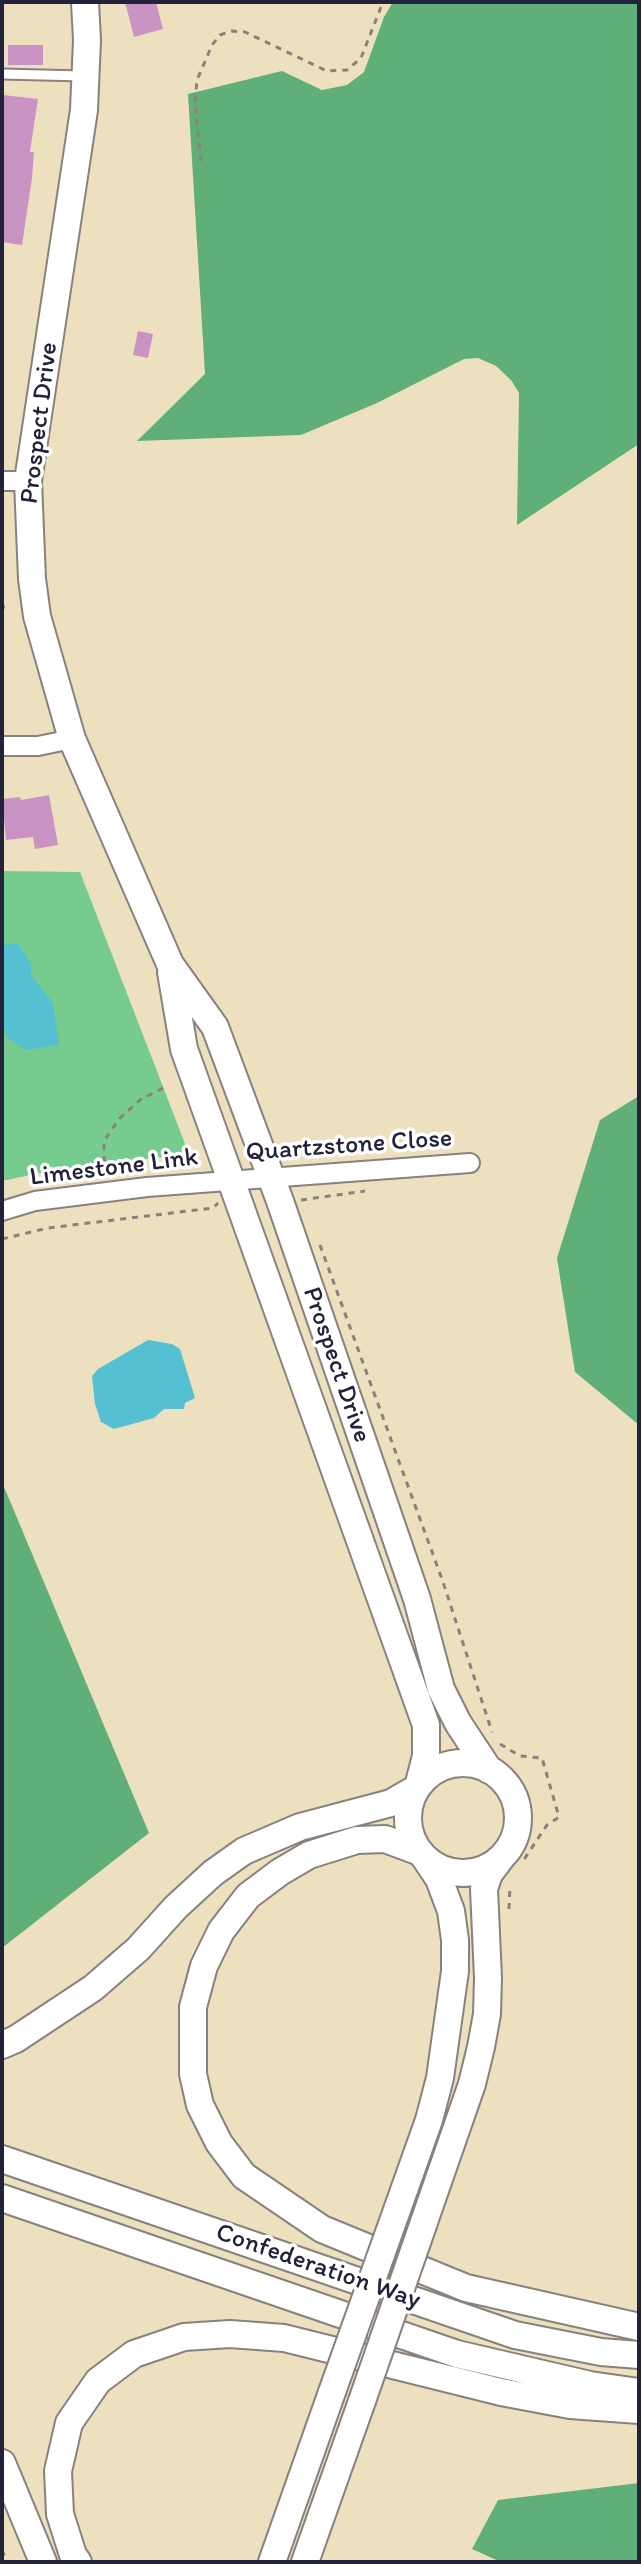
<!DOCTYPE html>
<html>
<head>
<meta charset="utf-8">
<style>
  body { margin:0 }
  #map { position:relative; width:641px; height:2564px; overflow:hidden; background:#ede0bf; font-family:Itim,sans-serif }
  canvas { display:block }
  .frame { position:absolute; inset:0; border:4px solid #22223b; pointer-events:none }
</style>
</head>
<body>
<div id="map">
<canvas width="641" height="2564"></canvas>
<div class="frame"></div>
</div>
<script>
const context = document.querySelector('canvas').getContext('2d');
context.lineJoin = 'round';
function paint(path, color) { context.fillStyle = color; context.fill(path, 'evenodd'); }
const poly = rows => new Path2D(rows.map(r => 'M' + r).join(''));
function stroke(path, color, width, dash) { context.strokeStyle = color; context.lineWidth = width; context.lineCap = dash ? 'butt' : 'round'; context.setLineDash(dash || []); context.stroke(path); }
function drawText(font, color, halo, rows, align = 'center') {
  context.font = font + ' Itim,sans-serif'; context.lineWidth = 7; context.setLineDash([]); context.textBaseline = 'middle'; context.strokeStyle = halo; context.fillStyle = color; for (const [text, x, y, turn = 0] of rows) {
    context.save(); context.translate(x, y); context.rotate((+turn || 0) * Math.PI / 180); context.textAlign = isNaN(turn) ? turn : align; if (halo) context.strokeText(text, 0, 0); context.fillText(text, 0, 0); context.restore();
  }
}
paint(poly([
  [2,871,80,872,189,1154,54,1170,2,1181]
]), '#76cb8e');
paint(poly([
  [393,2,639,2,639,444,517,525,519,393,511,380,496,366,478,358,464,359,377,403,301,435,137,441,205,374,188,94,282,71,322,90,347,85,364,72,384,17],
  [639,1096,639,1425,575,1372,557,1258,600,1120],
  [2,1482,149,1833,2,1948],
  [639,2483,639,2562,501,2562,472,2549,498,2500]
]), '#60af79');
paint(poly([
  [15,943,20,946,31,964,31,975,53,1003,59,1045,26,1050,8,1038,2,1024,2,946],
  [148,1340,172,1344,180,1349,195,1398,185,1403,184,1409,164,1409,154,1418,114,1429,101,1422,95,1404,92,1376,98,1369]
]), '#55c0d1');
paint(poly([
  [125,2,156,2,163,29,134,37],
  [8,45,43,45,43,65,8,65],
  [3,95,38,99,30,152,34,152,32,178,22,245,2,242],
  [138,331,153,334,148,358,133,355],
  [49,795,58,845,35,849,33,837,6,840,2,799,20,797,21,800]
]), '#c994c3');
const lane = poly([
  [2,74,83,76]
]);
const street = poly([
  [2,481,28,481],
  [2,746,38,746,72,739],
  [2,1211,35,1201,147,1187,470,1163]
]);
const secondary = poly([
  [85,2,87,40,84,110,28,481,32,579,37,616,72,739,170,964,215,1027,280,1201,417,1599,441,1689,458,1723,489,1770],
  [171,972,184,1049,426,1725,426,1756,419,1783],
  '408 1818a55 55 0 1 1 110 0a55 55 0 1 1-110 0Z',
  [420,1852,385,1839,357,1840,309,1855,280,1872,248,1896,221,1931,204,1966,193,2007,193,2074,200,2105,219,2143,244,2176,322,2229,466,2288,639,2327],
  [2,2045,16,2039,93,1988,138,1949,176,1907,213,1873,244,1851,300,1827,391,1803,417,1788],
  [2,2159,515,2335,601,2352,639,2355],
  [2,2198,457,2354,590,2385,639,2392],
  [397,2210,429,2120,440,2078,455,1971,455,1940,451,1911,439,1879,425,1858],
  [424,2222,472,2084,481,2047,487,2014,488,1978,484,1889,489,1874,501,1858],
  [2,2463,43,2562],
  [78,2562,73,2555,60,2514,58,2471,69,2423,98,2381,134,2354,184,2337,230,2334,284,2338,501,2392,570,2405,639,2410],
  [272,2562,332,2392],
  [305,2562,362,2401]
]);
stroke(lane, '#88817d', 13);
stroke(street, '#88817d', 22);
stroke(secondary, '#88817d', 30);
stroke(poly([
  [201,161,195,103,197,80,212,45,220,35,232,31,245,32,327,71,347,70,361,58,383,2],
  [2,607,5,607],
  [104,1162,104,1141,119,1119,140,1100,165,1087],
  [301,1200,365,1191],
  [2,1239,48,1228,213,1208,218,1203],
  [320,1245,443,1582,492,1732],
  [500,1744,520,1756,542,1758,559,1817,547,1825,523,1861],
  [509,1909,510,1885],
  [2,2550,7,2562]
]), '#88817d', 3, [6, 6]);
stroke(lane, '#fff', 9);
stroke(street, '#fff', 18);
stroke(secondary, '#fff', 26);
const secondaryBridge = poly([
  [332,2392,397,2210],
  [362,2401,424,2222]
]);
stroke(secondaryBridge, '#88817d', 30, []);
stroke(secondaryBridge, '#fff', 26);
drawText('26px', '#22223b', '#fff', [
  ["Prospect Drive",40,423,-83],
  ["Quartzstone Close",349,1146,-4],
  ["Limestone Link",114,1168,-7],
  ["Prospect Drive",336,1365,71],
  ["Confederation Way",318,2267,19]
]);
</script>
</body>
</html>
